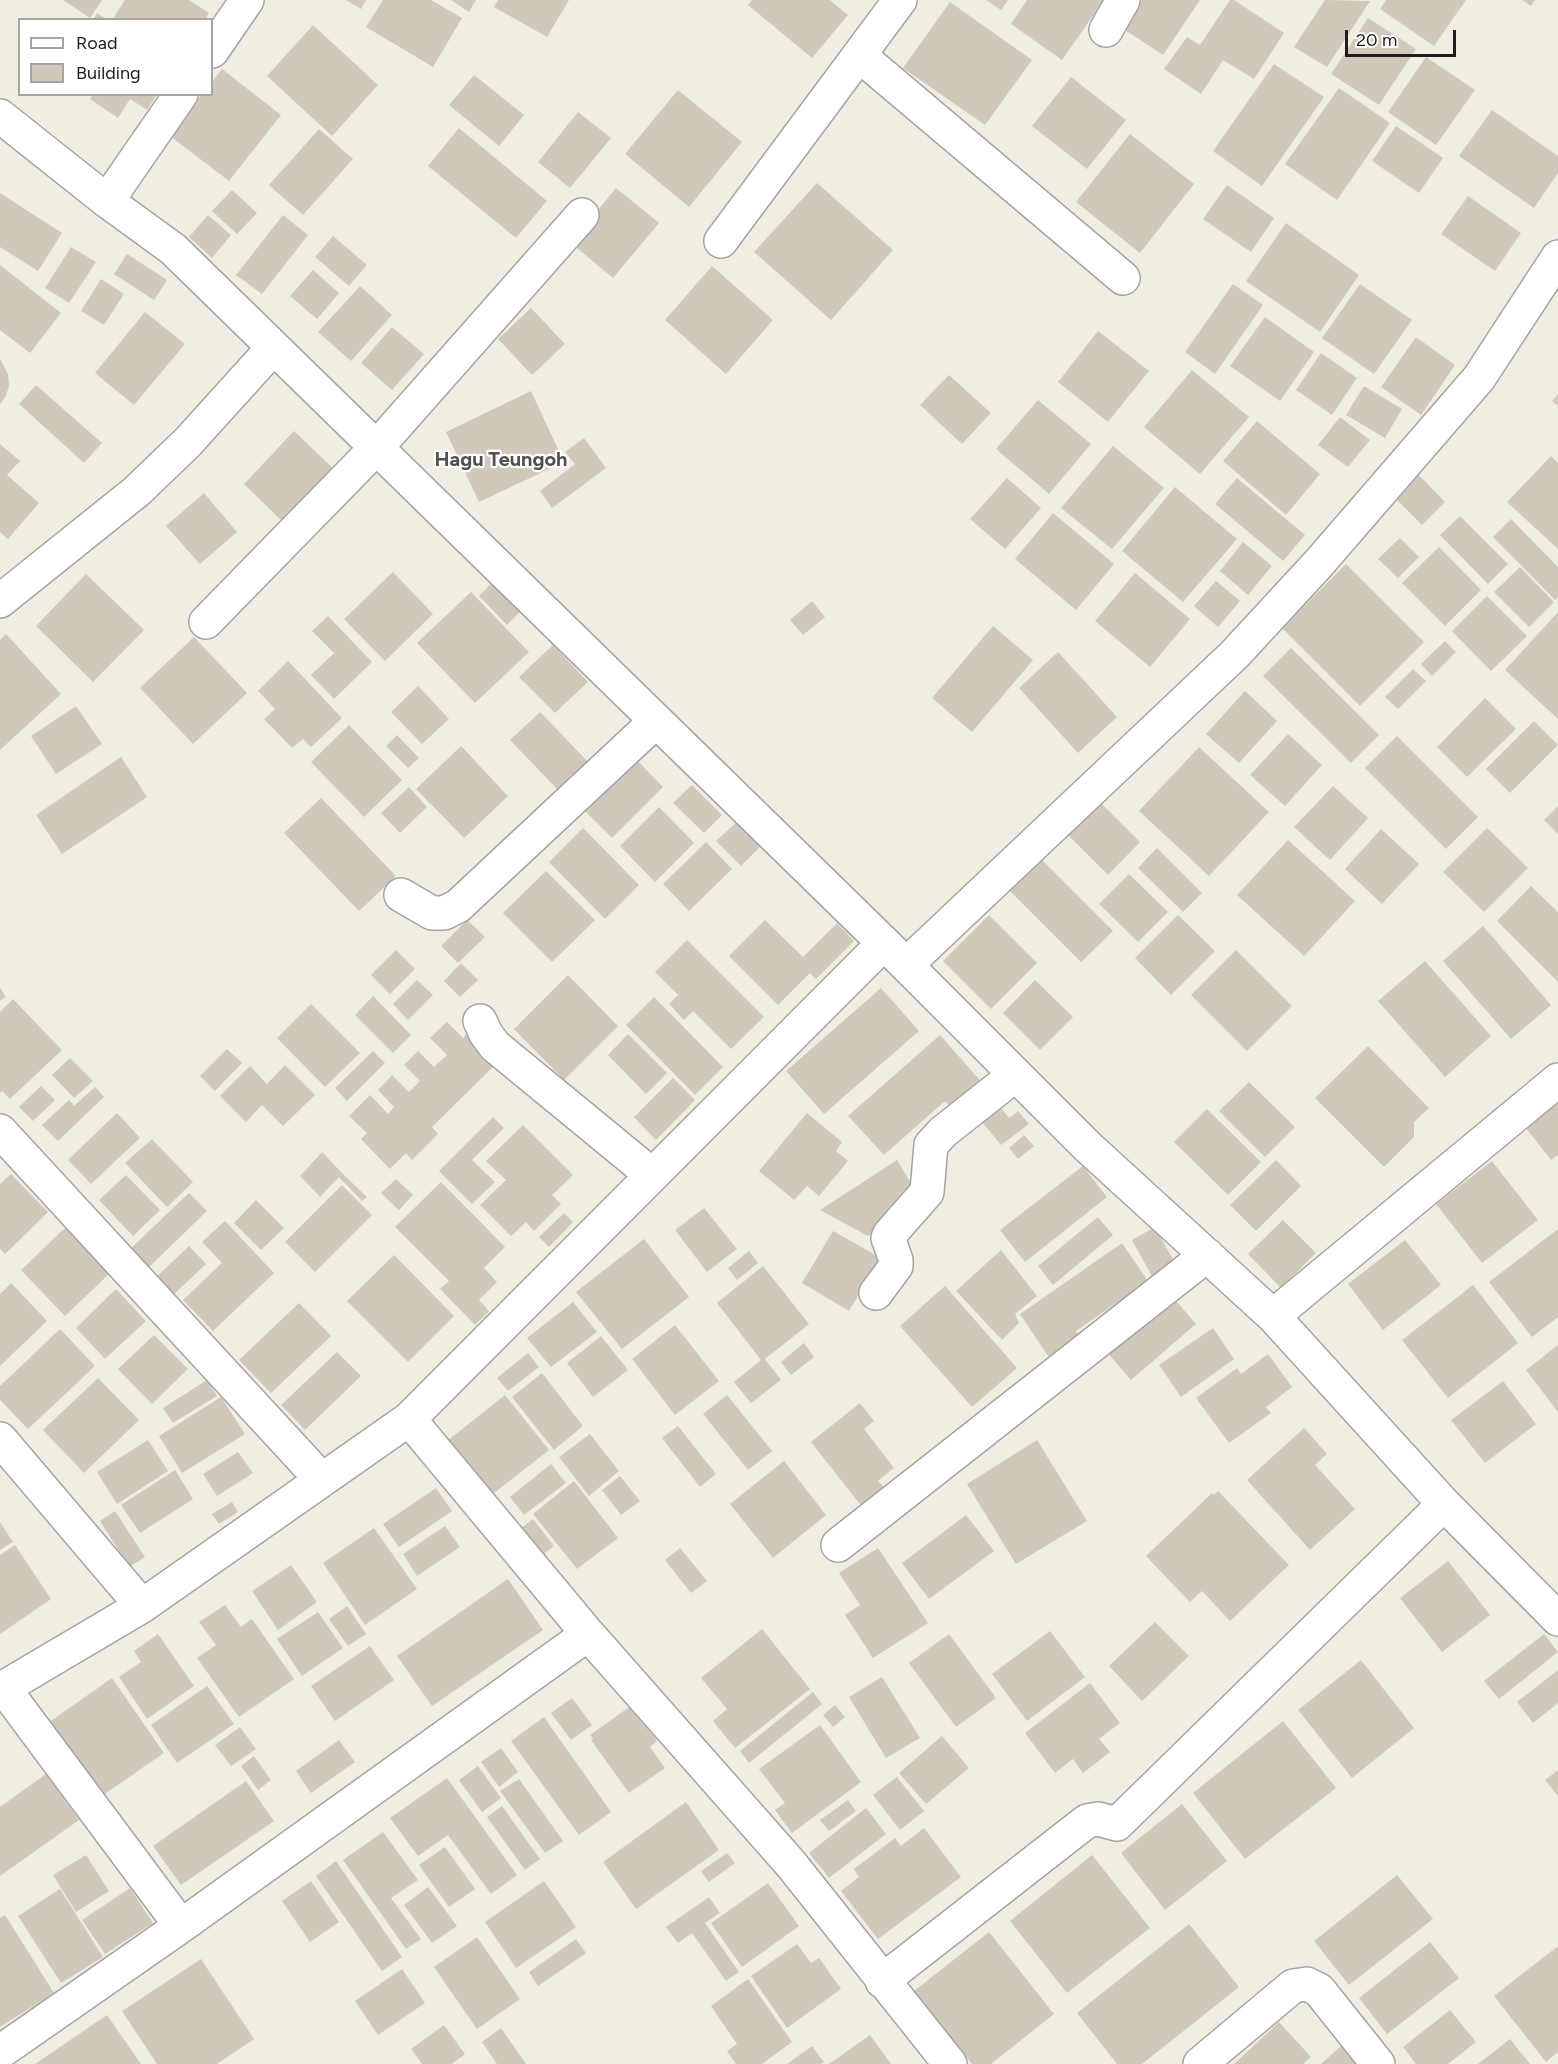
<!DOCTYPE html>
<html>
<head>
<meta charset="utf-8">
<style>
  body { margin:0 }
  #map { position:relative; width:1558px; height:2064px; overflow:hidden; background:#f0eee2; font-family:Figtree,sans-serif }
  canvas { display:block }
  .legend { position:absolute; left:18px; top:18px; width:195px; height:78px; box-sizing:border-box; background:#fff; border:2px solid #a5a5a5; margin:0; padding:8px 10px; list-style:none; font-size:18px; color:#1d1d1d }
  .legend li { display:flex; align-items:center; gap:12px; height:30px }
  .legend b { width:30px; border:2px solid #a5a5a5 }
  .scale { position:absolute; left:1345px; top:30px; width:111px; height:27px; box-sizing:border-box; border:3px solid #1d1d1d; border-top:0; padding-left:8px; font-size:18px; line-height:21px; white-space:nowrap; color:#1d1d1d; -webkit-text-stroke:4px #fff; paint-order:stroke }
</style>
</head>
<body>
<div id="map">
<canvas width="1558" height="2064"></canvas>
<ul class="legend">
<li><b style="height:8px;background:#fff"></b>Road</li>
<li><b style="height:16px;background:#d0c8bb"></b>Building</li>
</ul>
<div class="scale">20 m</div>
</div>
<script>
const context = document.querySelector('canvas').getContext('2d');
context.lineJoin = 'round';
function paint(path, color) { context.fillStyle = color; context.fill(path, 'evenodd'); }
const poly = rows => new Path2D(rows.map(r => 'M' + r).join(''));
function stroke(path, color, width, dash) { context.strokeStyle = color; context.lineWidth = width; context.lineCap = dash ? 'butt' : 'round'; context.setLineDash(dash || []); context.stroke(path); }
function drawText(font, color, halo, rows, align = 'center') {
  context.font = font + ' Figtree,sans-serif'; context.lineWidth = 4.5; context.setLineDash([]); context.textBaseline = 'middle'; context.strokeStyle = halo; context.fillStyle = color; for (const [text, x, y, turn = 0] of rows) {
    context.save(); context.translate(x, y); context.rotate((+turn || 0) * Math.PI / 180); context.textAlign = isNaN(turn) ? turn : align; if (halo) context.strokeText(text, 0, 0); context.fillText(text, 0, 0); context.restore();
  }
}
paint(poly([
  [63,0,102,0,90,18],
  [125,0,189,0,209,13,205,20,112,20],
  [346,0,366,0,361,9],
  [383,0,431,0,462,18,433,67,366,27],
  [451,0,476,0,469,12],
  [498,0,569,0,547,37,494,7],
  [752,0,830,0,848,15,812,58,748,5],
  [986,0,1008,0,1001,10],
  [1027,0,1104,0,1062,60,1011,24],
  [1136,0,1200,0,1163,55,1119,26],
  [1230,0,1234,0,1284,33,1254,79,1223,60,1201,94,1164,69,1187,37,1200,45],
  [1325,0,1370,1,1327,67,1294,47],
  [1386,0,1466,0,1434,46,1380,9],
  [1522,0,1535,0,1531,6],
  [950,2,1032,60,985,125,903,68],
  [97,13,108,20,93,20],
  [1368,18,1416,49,1379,105,1331,74],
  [313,25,378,85,332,136,267,76],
  [1426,57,1475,90,1436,145,1388,112],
  [1274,64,1324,97,1262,186,1213,151],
  [222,69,281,115,229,181,170,136,202,94,212,94,212,82],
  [474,75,524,115,499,146,449,105],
  [1071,77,1126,120,1087,169,1032,126],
  [1339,88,1390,123,1337,200,1285,164],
  [678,90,742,142,689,207,625,154],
  [93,94,157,94,147,110,130,99,118,118,90,99],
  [1492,110,1558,156,1558,173,1534,208,1459,156],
  [578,112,611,138,570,188,538,162],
  [1396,126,1443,158,1419,193,1372,161],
  [459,128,547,201,516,238,428,166],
  [319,129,353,159,303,215,269,185],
  [1130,134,1194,184,1140,253,1076,202],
  [817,183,893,250,831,320,754,252],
  [1227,185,1274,218,1251,252,1203,219],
  [616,188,659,223,613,278,571,243],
  [232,190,257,213,237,234,212,211],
  [0,193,62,233,38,271,0,247],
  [1468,196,1521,233,1495,271,1441,234],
  [208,215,231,235,212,258,189,237],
  [283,215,308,235,262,294,236,275],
  [1286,223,1359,275,1320,332,1246,281],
  [333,236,367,265,349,286,315,257],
  [71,247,96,262,69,303,45,288],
  [127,254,167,280,154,300,114,274],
  [0,265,61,313,30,353,0,330],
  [712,266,773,320,726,374,665,320],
  [313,270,339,293,317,319,290,296],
  [101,279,124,294,104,325,81,311],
  [1233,284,1263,305,1215,374,1185,352],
  [1360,284,1412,320,1374,374,1322,338],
  [360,286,392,315,351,361,318,332],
  [531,308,565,344,532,375,498,339],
  [145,312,185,344,134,405,95,373],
  [1265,317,1314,352,1280,401,1230,366],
  [392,327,424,354,392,390,361,363],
  [1098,331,1149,371,1108,422,1058,382],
  [1416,337,1455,365,1421,415,1381,387],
  [1321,353,1357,378,1332,415,1296,390],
  [0,359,8,374,9,385,6,396,0,404],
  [1192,370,1249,417,1200,474,1144,427],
  [949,375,991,413,962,444,920,405],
  [36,385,102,443,84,463,19,404],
  [1364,386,1402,409,1385,438,1346,415],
  [531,391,564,462,479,502,446,432],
  [1558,394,1558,406,1552,401],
  [1038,400,1091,444,1049,494,996,449],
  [1340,417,1370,440,1348,467,1318,445],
  [1257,421,1320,474,1286,515,1223,461],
  [294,431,337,472,286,525,244,484],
  [584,438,606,468,552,508,540,491,575,464,565,452],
  [0,444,20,461,7,475,39,503,8,539,0,532],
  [1113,446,1164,488,1112,549,1061,508],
  [1551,456,1558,463,1558,549,1507,502],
  [1416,472,1445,502,1422,525,1392,495],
  [1007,478,1041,508,1005,549,970,519],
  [1237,478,1305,535,1283,561,1215,504],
  [1175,487,1237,539,1183,602,1122,551],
  [204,493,237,532,200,564,166,526],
  [1053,513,1114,564,1076,610,1015,559],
  [1460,516,1508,564,1488,584,1440,535],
  [1511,519,1558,567,1558,597,1555,600,1493,537],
  [1400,538,1419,557,1398,578,1378,559],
  [1243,542,1272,566,1248,595,1220,571],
  [1439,547,1481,590,1445,626,1402,583],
  [1346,564,1424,642,1360,706,1282,628],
  [1520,567,1554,602,1529,627,1494,592],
  [393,572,433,614,385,661,344,619],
  [1135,573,1190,619,1150,667,1095,621],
  [86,574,144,630,93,682,36,626],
  [495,580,523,609,507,625,479,596],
  [1216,581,1240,601,1218,627,1194,606],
  [471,592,529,652,475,703,417,643],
  [1487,596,1527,636,1491,671,1452,631],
  [812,601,825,617,803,635,790,620],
  [1558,612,1558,719,1505,670],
  [328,616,372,662,334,699,311,675,334,653,312,631],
  [993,626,1033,660,972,732,932,698],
  [6,634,61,694,0,750,0,640],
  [194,637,247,693,193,744,140,688],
  [1445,641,1456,652,1432,676,1421,664],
  [553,645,588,682,555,713,519,677],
  [1291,648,1379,735,1351,763,1263,676],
  [1058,652,1117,717,1078,753,1019,688],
  [288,661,342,718,311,747,303,739,292,748,264,719,275,709,258,691],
  [1413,669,1426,681,1398,709,1385,697],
  [418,686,449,719,422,744,391,712],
  [1245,691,1277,721,1239,763,1206,734],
  [1485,698,1516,729,1467,777,1437,747],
  [76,706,102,744,56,774,31,736],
  [540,712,589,763,559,791,510,740],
  [1534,721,1558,745,1510,793,1486,769],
  [349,725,402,780,364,817,311,762],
  [1288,734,1322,765,1285,806,1250,775],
  [397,735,419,758,408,768,386,746],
  [1397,736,1478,817,1446,849,1365,768],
  [461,746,508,796,464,838,416,789],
  [1199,747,1269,812,1209,876,1139,811],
  [121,757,147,797,62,854,36,815],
  [635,758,663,787,612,838,583,809],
  [692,785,722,815,704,833,673,803],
  [1333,786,1368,818,1330,860,1294,827],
  [409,787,427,807,400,833,381,813],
  [321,798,396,876,359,911,284,833],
  [1098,800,1140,842,1108,875,1065,832],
  [1558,806,1558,834,1544,820],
  [659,807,694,843,655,882,620,846],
  [739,820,763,844,741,866,716,841],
  [583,828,639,885,605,919,549,862],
  [1487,828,1528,868,1484,912,1443,872],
  [1381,829,1419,864,1382,904,1345,869],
  [1288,840,1355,901,1304,956,1237,895],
  [706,842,732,869,689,911,663,884],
  [1157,848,1202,893,1183,912,1138,868],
  [1042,860,1113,931,1081,962,1010,891],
  [546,871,595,920,552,962,503,913],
  [1129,874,1168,912,1138,942,1099,904],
  [1531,886,1558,912,1558,982,1497,921],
  [989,915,1037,963,991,1009,943,961],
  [1178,915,1215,951,1171,995,1135,958],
  [467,920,485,937,458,963,441,946],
  [765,920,803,957,837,923,854,941,816,979,810,973,778,1005,729,956],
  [1483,926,1551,1005,1511,1039,1443,961],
  [687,940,764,1017,731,1049,693,1011,684,1020,669,1004,678,995,655,972],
  [396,950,415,969,390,994,371,975],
  [1236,950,1292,1006,1247,1051,1191,995],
  [1425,961,1491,1036,1445,1077,1378,1001],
  [461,963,478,980,460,997,444,981],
  [568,975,618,1026,564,1080,514,1029],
  [417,980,433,995,408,1020,393,1004],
  [1035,980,1073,1017,1040,1050,1003,1013],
  [0,988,6,997,0,1001],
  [881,988,919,1031,824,1114,786,1071],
  [373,996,411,1035,393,1053,355,1015],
  [654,997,723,1067,695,1095,626,1025],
  [13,999,62,1050,10,1099,2,1091,0,1093,0,1012],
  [311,1004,360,1053,325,1087,277,1038],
  [447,1022,463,1038,468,1033,497,1063,432,1127,438,1134,412,1160,406,1153,390,1169,361,1139,367,1133,349,1116,370,1095,388,1114,394,1107,378,1090,392,1075,409,1092,420,1081,404,1065,418,1051,434,1067,447,1055,430,1038],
  [628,1034,667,1073,646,1094,608,1055],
  [940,1035,986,1087,957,1114,945,1101,884,1155,848,1116],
  [1368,1046,1429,1108,1414,1122,1414,1137,1384,1167,1315,1098],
  [227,1049,242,1063,215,1091,200,1076],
  [373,1051,385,1063,347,1101,335,1088],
  [70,1058,93,1081,74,1098,52,1075],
  [285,1065,315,1095,283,1126,262,1105,246,1122,220,1096,250,1066,267,1084],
  [673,1078,695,1100,656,1140,634,1117],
  [1249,1082,1295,1127,1265,1157,1219,1111],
  [41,1086,55,1100,33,1121,19,1107],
  [95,1087,104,1097,58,1141,42,1125,69,1100,74,1106],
  [1558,1101,1558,1155,1551,1160,1526,1128],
  [997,1103,1009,1118,1018,1111,1029,1124,1001,1145,978,1117],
  [1207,1109,1261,1162,1228,1195,1174,1142],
  [117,1113,140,1138,91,1184,68,1160],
  [807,1113,842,1142,836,1151,848,1161,819,1196,807,1186,794,1200,759,1171],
  [493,1117,504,1128,472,1160,495,1182,472,1204,439,1171],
  [523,1125,573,1175,552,1195,561,1204,534,1231,526,1222,511,1236,480,1205,506,1180,486,1161],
  [1024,1135,1034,1146,1018,1159,1009,1148],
  [152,1139,193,1182,167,1207,125,1163],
  [322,1152,343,1174,367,1197,362,1201,339,1177,320,1197,300,1176],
  [897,1160,918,1195,868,1236,820,1210],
  [1276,1160,1301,1186,1256,1231,1230,1205],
  [1492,1161,1538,1220,1482,1263,1436,1204],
  [1083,1166,1107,1197,1025,1262,1000,1230],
  [11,1174,48,1212,5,1254,0,1249,0,1184],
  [126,1175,160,1210,133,1236,99,1200],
  [396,1179,413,1195,399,1210,381,1193],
  [441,1182,505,1247,484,1268,497,1282,479,1300,489,1311,475,1325,440,1289,449,1281,395,1227],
  [342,1185,372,1215,315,1272,285,1242],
  [189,1193,207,1211,147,1269,129,1250],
  [256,1200,284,1228,261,1250,234,1223],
  [704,1208,737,1249,707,1272,675,1230],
  [564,1213,573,1222,549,1247,539,1237],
  [1098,1217,1113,1235,1053,1285,1038,1266],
  [1283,1220,1316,1253,1281,1288,1248,1254],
  [225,1221,274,1273,213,1331,183,1300,222,1263,202,1242],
  [1155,1227,1176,1265,1153,1278,1132,1240],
  [65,1228,109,1274,65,1316,21,1270],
  [1558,1229,1558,1317,1532,1337,1489,1282],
  [833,1231,881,1258,849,1311,802,1283],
  [644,1239,689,1297,622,1349,576,1292],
  [1405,1240,1441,1285,1383,1330,1348,1284],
  [1122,1243,1148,1281,1076,1331,1080,1337,1050,1359,1020,1314],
  [189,1246,206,1264,169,1299,152,1281],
  [1001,1250,1037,1296,1015,1314,1019,1323,1002,1340,956,1291],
  [749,1251,758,1263,737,1280,728,1268],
  [394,1255,454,1316,408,1362,347,1301],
  [763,1266,809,1324,765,1359,781,1380,751,1403,734,1382,761,1360,717,1303],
  [11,1283,47,1321,0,1366,0,1294],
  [1473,1285,1518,1343,1448,1398,1402,1340],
  [945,1286,1017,1368,972,1407,900,1326],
  [116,1289,146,1321,105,1359,76,1328],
  [1170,1294,1196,1324,1131,1380,1105,1350],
  [573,1302,597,1332,551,1367,527,1338],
  [299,1303,331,1336,271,1393,239,1360],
  [675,1325,719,1381,675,1415,632,1359],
  [1213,1328,1234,1359,1181,1397,1159,1365],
  [60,1329,95,1366,28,1429,0,1400,0,1386],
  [154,1335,188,1369,152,1404,118,1369],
  [601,1336,628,1370,593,1397,567,1363],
  [804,1343,814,1357,791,1375,781,1362],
  [1558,1345,1558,1412,1526,1370],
  [337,1352,361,1376,305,1430,281,1405],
  [528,1353,539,1367,508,1391,497,1378],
  [1268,1354,1292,1387,1266,1407,1271,1413,1229,1443,1196,1398,1237,1368,1241,1374],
  [542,1373,583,1426,554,1450,512,1397],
  [98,1378,139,1420,84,1473,43,1430],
  [207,1380,217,1396,173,1423,163,1408],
  [1503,1381,1536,1424,1485,1463,1451,1420],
  [505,1395,549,1450,489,1497,446,1442],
  [727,1395,772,1451,748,1470,703,1414],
  [221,1397,245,1434,182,1473,159,1436],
  [860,1403,874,1421,864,1429,894,1468,878,1481,886,1489,863,1508,811,1442],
  [678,1426,716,1474,700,1487,662,1438],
  [1304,1428,1327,1454,1315,1465,1355,1509,1310,1550,1247,1480],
  [590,1434,619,1471,589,1496,559,1457],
  [148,1440,168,1471,117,1504,97,1472],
  [1037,1440,1087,1521,1016,1564,967,1484],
  [238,1452,253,1473,217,1496,203,1474],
  [784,1461,826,1515,773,1558,730,1504],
  [551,1464,566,1483,524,1515,510,1497],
  [175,1470,193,1499,140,1533,121,1505],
  [620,1476,640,1501,621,1515,602,1490],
  [574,1481,618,1538,577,1569,533,1514],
  [436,1488,452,1511,399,1547,383,1524],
  [1218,1491,1289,1565,1230,1621,1202,1591,1190,1602,1146,1556,1212,1493,1214,1495],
  [232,1502,238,1512,219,1524,212,1514],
  [115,1511,145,1557,129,1567,100,1521],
  [966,1515,994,1551,929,1599,902,1563],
  [533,1519,554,1546,540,1557,519,1530],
  [0,1522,13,1542,0,1550],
  [445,1526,460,1547,417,1576,403,1554],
  [374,1528,417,1589,365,1625,323,1563],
  [15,1545,51,1599,0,1634,0,1555],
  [680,1548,707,1581,691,1593,665,1560],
  [878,1548,928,1623,873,1658,845,1615,860,1605,839,1573],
  [1448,1561,1490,1615,1442,1652,1400,1598],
  [291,1565,317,1602,278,1630,252,1591],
  [508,1579,543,1630,432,1706,397,1656],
  [225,1605,241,1627,252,1619,294,1679,239,1717,197,1658,216,1645,199,1622],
  [347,1606,366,1634,348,1646,329,1619],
  [318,1612,343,1648,302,1676,277,1639],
  [1155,1622,1189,1656,1142,1701,1109,1666],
  [762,1629,810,1689,735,1748,713,1721,727,1709,701,1678],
  [1050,1631,1085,1677,1027,1721,992,1674],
  [158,1634,194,1686,147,1719,119,1677,141,1662,134,1651],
  [949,1634,996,1698,956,1727,909,1663],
  [1544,1634,1558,1652,1499,1699,1484,1681],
  [370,1646,394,1680,335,1721,311,1686],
  [1361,1660,1414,1728,1352,1778,1298,1710],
  [1558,1670,1558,1703,1533,1723,1517,1702],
  [882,1677,920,1738,886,1758,849,1697],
  [112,1678,164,1753,96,1800,45,1725],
  [1090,1683,1120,1723,1099,1739,1110,1752,1083,1773,1073,1759,1055,1773,1025,1733],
  [207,1686,234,1724,177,1763,151,1725],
  [813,1692,822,1704,749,1763,740,1751],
  [572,1698,592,1725,571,1740,551,1713],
  [632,1705,657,1741,650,1747,665,1768,629,1793,591,1740,593,1739,590,1735],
  [835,1705,845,1717,833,1727,823,1715],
  [544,1717,611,1812,579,1835,511,1741],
  [1283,1721,1336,1788,1245,1859,1193,1793],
  [820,1725,861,1782,792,1833,775,1810,785,1803,759,1769],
  [240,1727,256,1749,231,1766,215,1745],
  [942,1736,969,1768,926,1804,899,1773],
  [339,1740,355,1762,311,1793,296,1771],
  [501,1748,518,1772,499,1787,481,1762],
  [254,1756,271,1780,258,1790,241,1766],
  [478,1766,501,1798,482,1812,459,1780],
  [1558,1770,1558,1796,1545,1780],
  [46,1774,79,1820,0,1876,0,1807],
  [897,1777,924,1811,900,1830,873,1795],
  [447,1778,517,1875,491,1894,448,1835,418,1856,390,1818],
  [519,1779,563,1841,545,1853,500,1791],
  [246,1781,274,1821,181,1885,153,1846],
  [848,1800,856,1811,829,1831,820,1820],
  [686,1802,719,1850,636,1909,603,1862],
  [1182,1804,1227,1861,1165,1910,1121,1853],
  [502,1806,540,1859,525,1870,487,1817],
  [866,1808,886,1834,829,1878,809,1853],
  [924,1828,961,1877,878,1939,841,1891,859,1877,854,1869,895,1838,901,1846],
  [383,1832,418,1880,391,1898,421,1939,406,1949,343,1860],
  [445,1847,475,1889,449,1907,419,1865],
  [727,1853,735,1863,709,1882,701,1871],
  [86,1855,109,1891,76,1912,53,1875],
  [1092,1855,1150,1928,1067,1993,1010,1921],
  [336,1861,402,1957,382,1971,316,1876],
  [1397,1875,1433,1919,1349,1985,1314,1941],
  [311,1881,339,1922,310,1942,282,1901],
  [544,1881,576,1927,516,1968,485,1922],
  [768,1883,799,1926,742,1967,711,1923],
  [428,1887,457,1926,432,1943,404,1905],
  [130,1888,153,1923,105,1954,82,1920],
  [60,1889,103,1957,61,1983,18,1916],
  [709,1897,720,1913,705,1923,739,1972,726,1981,692,1933,678,1943,666,1927],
  [5,1915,54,1993,0,2027,0,1918],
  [1189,1924,1239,1987,1142,2064,1117,2064,1077,2013],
  [989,1932,1054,2014,991,2064,972,2064,914,1991],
  [477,1937,520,1999,477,2029,434,1967],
  [576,1939,586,1953,538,1986,529,1972],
  [1430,1942,1459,1978,1387,2034,1359,1998],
  [797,1944,811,1963,819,1958,841,1989,787,2028,751,1976],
  [1558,1946,1558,2052,1546,2062,1494,1996],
  [201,1959,254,2039,217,2064,157,2064,122,2011],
  [402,1969,425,2003,378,2035,355,2001],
  [748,1979,792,2042,762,2064,736,2064,727,2051,737,2044,711,2006],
  [1450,2010,1476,2042,1448,2064,1416,2064,1403,2047],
  [107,2015,141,2064,35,2064],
  [1279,2022,1311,2057,1303,2064,1234,2064],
  [444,2025,465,2054,452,2064,422,2064,411,2049],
  [501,2028,526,2064,497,2064,482,2042],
  [870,2035,891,2064,829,2064],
  [1510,2039,1530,2064,1478,2064],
  [1342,2045,1360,2064,1321,2064],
  [812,2046,824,2062,821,2064,787,2064]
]), '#d0c8bb');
const minor = poly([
  [1106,30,1123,0],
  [212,51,247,0],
  [859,55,1123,278],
  [0,116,107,201,173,249,884,943,1087,1146,1273,1316,1444,1504,1558,1619],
  [107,201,181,94],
  [721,241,900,0],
  [0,601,137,491,188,442,273,348],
  [206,622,377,447,582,215],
  [401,895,432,913,444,913,458,906,656,721],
  [906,965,1235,654,1319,563,1479,378,1558,257],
  [480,1021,486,1034,495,1046,652,1175],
  [0,1131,322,1480],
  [876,1293,896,1266,896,1260,888,1238,890,1234,927,1192,931,1145,943,1132,1015,1075],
  [1273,1316,1558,1080],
  [0,1439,142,1606],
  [838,1545,1207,1255],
  [588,1634,791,1864,950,2064],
  [3,1687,181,1926],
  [0,1690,142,1606,409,1419,884,943],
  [882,1981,1087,1821,1098,1819,1117,1824,1444,1504],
  [0,2052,181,1926,588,1634,409,1419],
  [1200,2064,1293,1986,1307,1984,1319,1990,1378,2064]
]);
stroke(minor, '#a4a4a4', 36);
stroke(minor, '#fff', 33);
drawText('bold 20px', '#505050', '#fff', [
  ["Hagu Teungoh",501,460]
]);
</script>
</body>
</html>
